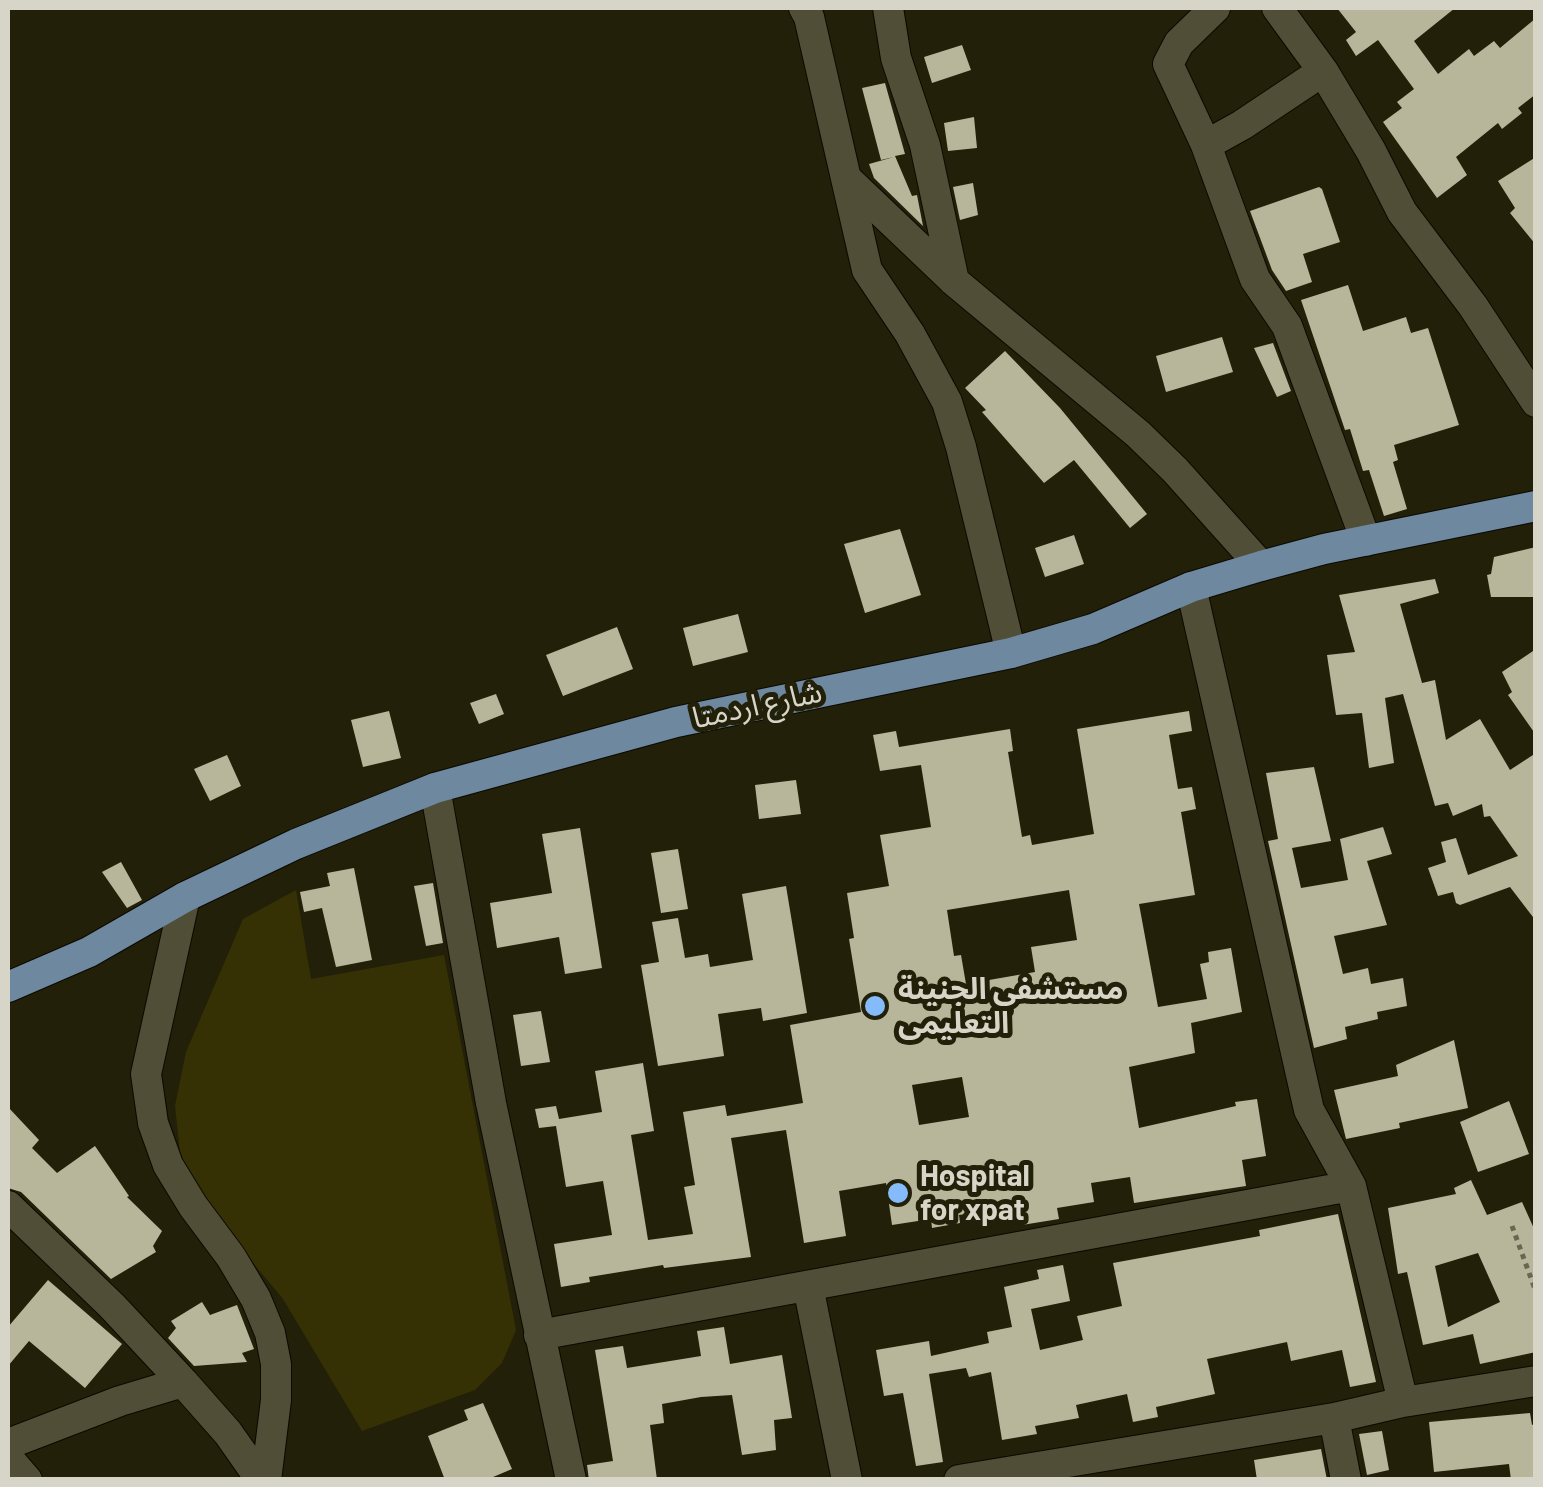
<!DOCTYPE html>
<html>
<head>
<meta charset="utf-8">
<style>
  body { margin:0 }
  #map { position:relative; width:1543px; height:1487px; overflow:hidden; background:#222009; font-family:Barlow,sans-serif }
  canvas { display:block }
  .frame { position:absolute; inset:0; border:10px solid #d6d5c7; pointer-events:none }
</style>
</head>
<body>
<div id="map">
<canvas width="1543" height="1487"></canvas>
<div class="frame"></div>
</div>
<script>
const context = document.querySelector('canvas').getContext('2d');
context.lineJoin = 'round';
function paint(path, color) { context.fillStyle = color; context.fill(path, 'evenodd'); }
const poly = rows => new Path2D(rows.map(r => 'M' + r).join(''));
function stroke(path, color, width, dash) { context.strokeStyle = color; context.lineWidth = width; context.lineCap = dash ? 'butt' : 'round'; context.setLineDash(dash || []); context.stroke(path); }
function drawText(font, color, halo, rows, align = 'center') {
  context.font = font + ' Barlow,"Noto Sans Arabic",sans-serif'; context.lineWidth = 10; context.setLineDash([]); context.textBaseline = 'middle'; context.strokeStyle = halo; context.fillStyle = color; for (const [text, x, y, turn = 0] of rows) {
    context.save(); context.translate(x, y); context.rotate((+turn || 0) * Math.PI / 180); context.textAlign = isNaN(turn) ? turn : align; if (halo) context.strokeText(text, 0, 0); context.fillText(text, 0, 0); context.restore();
  }
}
paint(poly([
  [296,890,311,979,444,955,516,1330,502,1363,475,1390,362,1431,283,1299,195,1193,180,1152,175,1106,186,1052,243,919]
]), '#363104');
paint(poly([
  [1337,8,1455,8,1414,41,1438,74,1469,49,1474,56,1494,41,1500,48,1536,18,1536,94,1518,108,1522,113,1502,129,1498,123,1456,157,1467,175,1437,198,1383,122,1402,108,1397,102,1414,89,1378,40,1356,56,1346,40,1356,32],
  [962,45,971,70,932,83,924,57],
  [885,83,905,154,895,156,912,196,917,195,923,226,874,178,869,164,894,157,881,160,862,88],
  [974,117,977,148,948,151,944,123],
  [1536,157,1536,245,1510,213,1515,208,1498,181],
  [973,183,978,215,960,220,953,187],
  [1319,187,1322,189,1340,242,1303,254,1312,282,1286,291,1272,270,1250,211],
  [1348,285,1363,331,1406,317,1411,333,1428,328,1459,425,1394,445,1398,460,1393,462,1407,509,1384,516,1369,470,1363,471,1350,429,1345,430,1301,300],
  [1222,337,1233,372,1166,392,1156,356],
  [1273,343,1291,391,1277,397,1254,348],
  [1005,351,1060,408,1147,514,1130,528,1074,460,1044,483,982,412,986,410,965,388],
  [900,529,921,595,865,613,844,544],
  [1074,535,1084,564,1045,577,1035,548],
  [1536,547,1536,597,1491,597,1487,575,1491,574,1494,557],
  [1435,579,1439,593,1400,604,1422,683,1435,680,1446,740,1480,719,1510,770,1536,753,1536,921,1510,887,1460,905,1456,903,1453,892,1438,896,1428,868,1446,862,1441,842,1456,838,1468,875,1518,856,1490,816,1484,817,1482,804,1453,816,1448,803,1435,806,1403,694,1385,698,1394,763,1369,768,1362,713,1336,715,1327,655,1355,652,1339,595],
  [738,614,748,652,693,666,683,628],
  [617,627,633,669,563,696,546,655],
  [1536,649,1536,735,1508,695,1512,692,1502,672],
  [496,694,504,714,479,724,470,703],
  [389,711,401,758,363,767,351,720],
  [1189,711,1192,731,1169,735,1178,789,1192,787,1196,809,1181,812,1195,895,1139,904,1158,1007,1207,999,1200,964,1209,962,1208,952,1231,948,1242,1012,1191,1023,1195,1053,1129,1067,1139,1128,1236,1106,1235,1102,1257,1099,1266,1156,1242,1160,1246,1186,1134,1203,1130,1177,1091,1183,1094,1202,1057,1208,1059,1219,1022,1225,1020,1206,959,1215,960,1223,932,1228,931,1219,892,1225,886,1183,839,1191,846,1236,804,1243,786,1130,731,1138,751,1257,664,1268,663,1265,589,1277,590,1282,561,1287,554,1244,612,1235,603,1181,566,1187,556,1126,539,1128,535,1109,556,1106,559,1119,602,1112,595,1071,643,1063,654,1131,631,1135,648,1240,693,1234,684,1187,695,1185,683,1112,725,1105,727,1116,803,1103,790,1025,861,1012,849,939,854,938,847,893,889,886,880,835,931,827,921,765,880,771,873,735,896,731,899,747,1010,729,1013,751,1008,752,1022,837,1030,835,1032,845,1094,834,1077,729],
  [1069,890,1077,940,1031,947,1035,972,966,984,961,955,954,956,947,910],
  [962,1077,969,1117,919,1125,912,1085],
  [227,755,241,786,210,801,194,769],
  [1314,767,1331,841,1292,848,1301,888,1348,880,1340,839,1383,827,1392,854,1367,861,1387,925,1334,936,1343,974,1368,968,1371,984,1403,978,1407,1006,1377,1012,1378,1019,1345,1027,1347,1039,1314,1048,1268,841,1278,839,1266,773],
  [796,780,801,814,759,819,755,785],
  [580,828,602,968,565,974,559,937,497,948,490,903,552,893,542,834],
  [678,849,688,909,661,913,651,853],
  [121,862,142,900,127,908,102,872],
  [354,868,372,960,336,967,322,908,304,912,300,892,330,886,327,873],
  [433,883,443,943,426,946,414,886],
  [786,886,807,1013,763,1021,761,1008,718,1014,724,1056,658,1066,641,965,659,962,652,922,678,918,685,958,708,954,710,967,753,960,742,894],
  [541,1011,550,1062,521,1066,513,1015],
  [1454,1040,1468,1108,1399,1123,1400,1128,1346,1139,1334,1090,1398,1076,1396,1065],
  [1509,1101,1529,1154,1478,1172,1460,1122],
  [8,1107,39,1140,32,1148,57,1173,95,1146,129,1196,127,1197,162,1231,153,1246,156,1252,111,1279,21,1192,8,1188],
  [1471,1180,1487,1215,1522,1202,1536,1233,1536,1352,1480,1364,1473,1334,1423,1345,1407,1272,1398,1274,1388,1208,1456,1194,1454,1188],
  [1478,1253,1500,1302,1448,1327,1435,1266],
  [1338,1214,1376,1382,1350,1387,1342,1350,1291,1361,1287,1342,1207,1359,1215,1394,1156,1407,1158,1417,1133,1422,1127,1394,1076,1405,1079,1418,1035,1426,1037,1434,1002,1440,991,1372,969,1377,966,1368,929,1374,943,1462,916,1466,903,1393,884,1396,876,1350,929,1341,931,1356,989,1343,987,1332,1012,1327,1004,1287,1039,1279,1037,1270,1063,1265,1070,1301,1031,1309,1040,1350,1083,1340,1077,1316,1122,1306,1113,1263,1260,1236,1259,1230],
  [48,1280,122,1344,85,1388,29,1341,8,1366,8,1327],
  [202,1302,210,1315,237,1305,254,1349,242,1353,247,1362,194,1366,168,1338,176,1328,171,1321],
  [724,1327,730,1364,782,1355,792,1418,774,1420,776,1450,742,1455,732,1395,701,1397,662,1404,664,1423,650,1425,657,1480,589,1480,587,1465,613,1461,595,1350,623,1346,627,1368,701,1356,697,1331],
  [483,1403,512,1469,486,1480,445,1480,428,1436,468,1420,464,1410],
  [1530,1413,1532,1425,1536,1423,1536,1477,1511,1480,1509,1464,1434,1472,1429,1422],
  [1382,1431,1389,1470,1367,1475,1359,1434],
  [1321,1449,1327,1480,1257,1480,1254,1460]
]), '#b8b69a');
const minor = poly([
  [804,8,809,17,867,270,910,334,947,402,961,447,1011,653],
  [888,8,896,58,925,145,954,281],
  [1215,8,1179,43,1168,64,1206,145,1242,125,1323,71],
  [1277,8,1323,71,1371,151,1402,212,1473,306,1536,402],
  [1206,145,1255,279,1287,326,1366,541],
  [848,180,954,281,1138,434,1175,470,1261,566],
  [435,788,491,1103,571,1480],
  [185,897,146,1074,153,1123,168,1165,193,1206,231,1257,256,1299,270,1333,276,1364,276,1400,266,1480],
  [1351,1186,1403,1402,1536,1381],
  [8,1206,112,1306,183,1382,228,1433,261,1480],
  [808,1286,847,1480],
  [539,1335,1351,1186,1309,1110,1191,587],
  [1334,1418,1346,1480],
  [8,1444,120,1401,183,1382],
  [8,1458,27,1480],
  [959,1480,1334,1418,1403,1402]
]);
const major = poly([
  [8,987,89,952,185,897,296,844,435,788,676,722,1011,653,1093,629,1191,587,1261,566,1324,549,1536,506]
]);
stroke(minor, '#0c0900', 32);
stroke(major, '#0c0900', 32);
stroke(poly([
  [1512,1226,1536,1292]
]), '#696753', 5, [5, 5]);
stroke(minor, '#504e36', 30);
stroke(major, '#6d889f', 30);
for (const [x, y, r, color] of [
  [875,1006,12,"#86bbfb"],
  [898,1193,12,"#86bbfb"]
]) { const dot = new Path2D(); dot.arc(x, y, r, 0, 2 * Math.PI); context.fillStyle = color; context.fill(dot); stroke(dot, '#222009', 4); }
drawText('30px', '#d6d5c7', '#222009', [
  ["شارع اردمتا",757,705,-12]
]);
drawText('bold 30px', '#d6d5c7', '#222009', [
  ["مستشفي الجنينة",898,989],
  ["التعليمى",898,1023],
  ["Hospital",920,1176],
  ["for xpat",920,1210]
], 'left');
</script>
</body>
</html>
